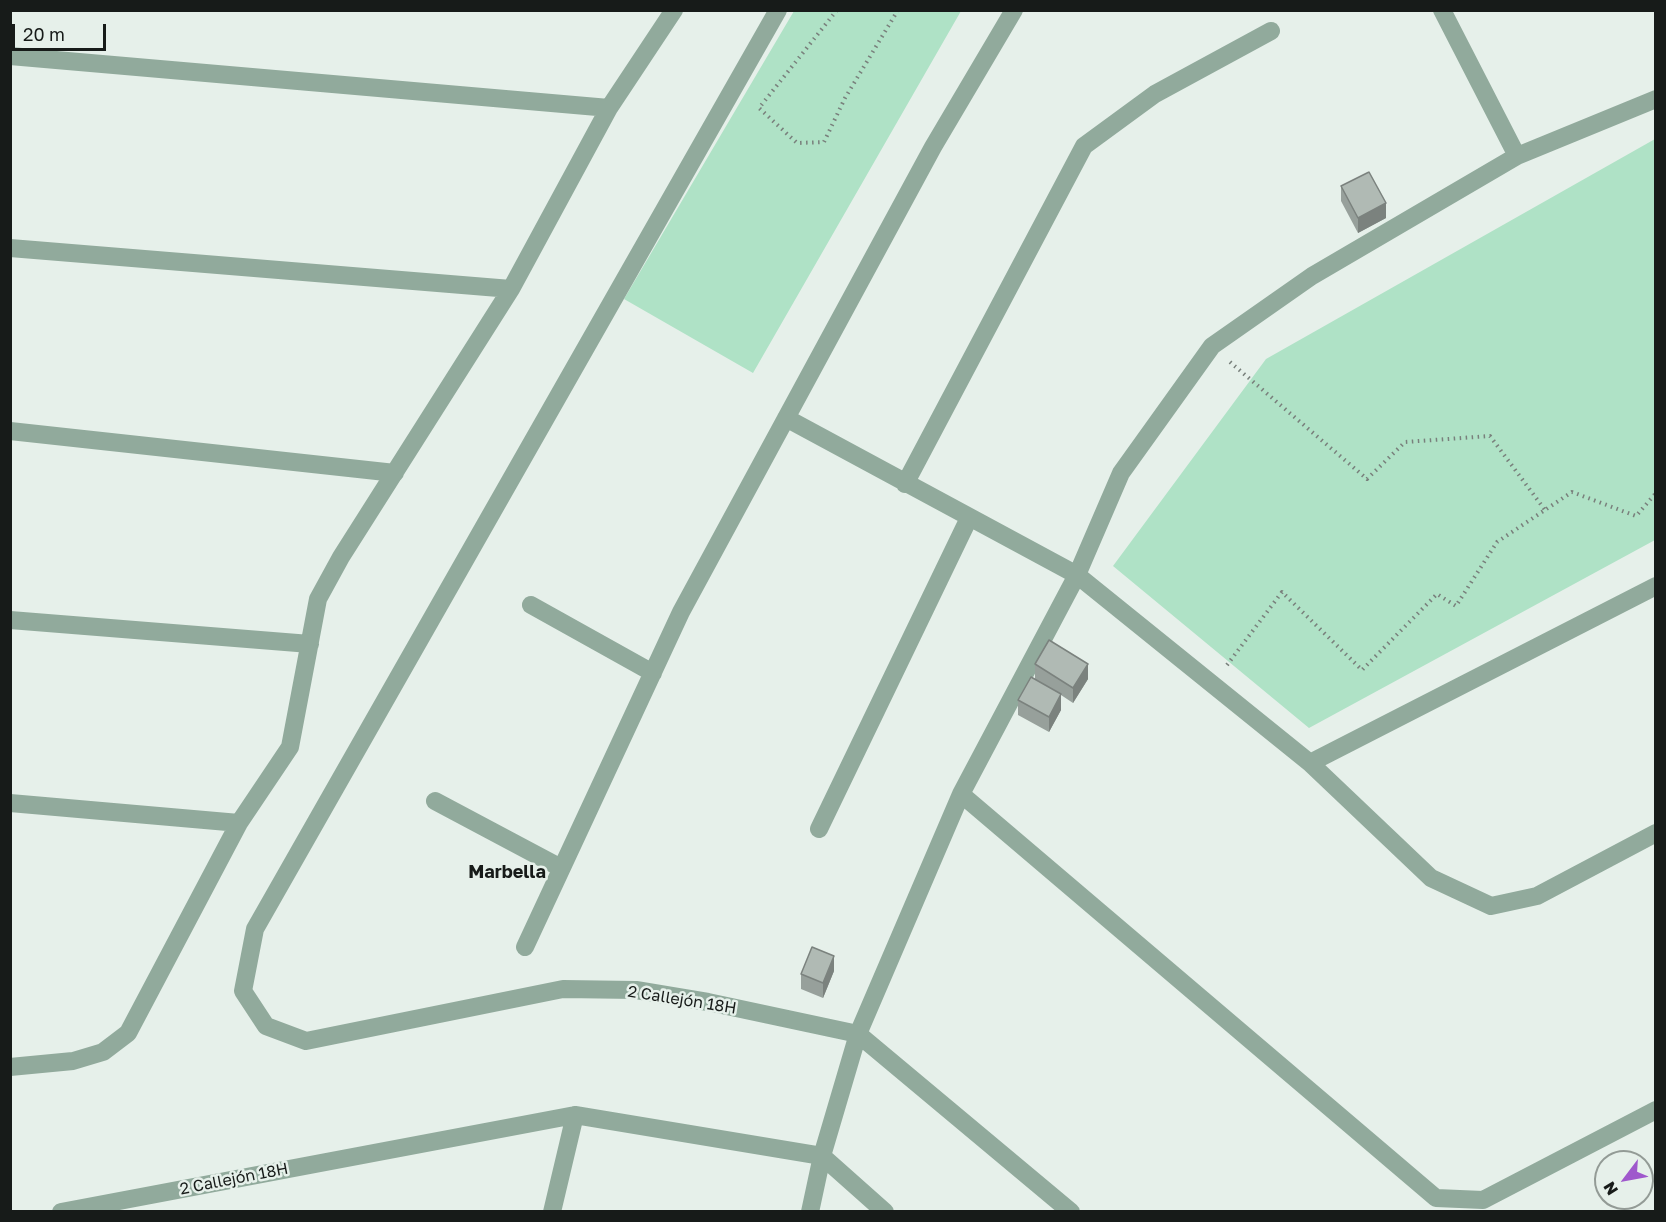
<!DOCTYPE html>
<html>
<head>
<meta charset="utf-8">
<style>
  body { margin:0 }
  #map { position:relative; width:1666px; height:1222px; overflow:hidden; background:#e6f0ea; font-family:"Golos Text",sans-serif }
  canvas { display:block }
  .frame { position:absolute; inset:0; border:12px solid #171b19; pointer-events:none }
  .north { position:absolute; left:1594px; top:1150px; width:60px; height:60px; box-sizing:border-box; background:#e6f0ea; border:2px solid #939b96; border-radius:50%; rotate:238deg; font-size:16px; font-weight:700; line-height:24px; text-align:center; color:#171b19 }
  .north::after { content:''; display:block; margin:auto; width:21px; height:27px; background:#9f58cc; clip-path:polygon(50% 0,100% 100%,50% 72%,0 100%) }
  .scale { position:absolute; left:12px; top:24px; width:94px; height:27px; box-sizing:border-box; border:3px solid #171b19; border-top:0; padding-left:8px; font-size:18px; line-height:21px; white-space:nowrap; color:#171b19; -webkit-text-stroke:4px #e6f0ea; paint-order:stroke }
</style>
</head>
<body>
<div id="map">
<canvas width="1666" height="1222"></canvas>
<div class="frame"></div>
<div class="north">N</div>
<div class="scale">20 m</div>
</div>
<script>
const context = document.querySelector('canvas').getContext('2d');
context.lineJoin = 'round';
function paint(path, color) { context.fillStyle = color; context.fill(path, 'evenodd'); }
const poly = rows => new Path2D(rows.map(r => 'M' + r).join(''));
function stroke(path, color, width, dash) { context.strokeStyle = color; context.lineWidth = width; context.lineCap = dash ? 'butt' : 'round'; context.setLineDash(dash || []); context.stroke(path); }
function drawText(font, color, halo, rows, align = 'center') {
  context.font = font + ' "Golos Text",sans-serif'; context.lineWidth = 5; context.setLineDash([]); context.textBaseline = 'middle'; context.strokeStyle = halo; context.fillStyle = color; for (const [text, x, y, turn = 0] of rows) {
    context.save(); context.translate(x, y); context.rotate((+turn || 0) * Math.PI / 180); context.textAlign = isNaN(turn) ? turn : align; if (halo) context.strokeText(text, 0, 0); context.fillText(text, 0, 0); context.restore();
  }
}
paint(poly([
  [794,11,961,11,753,373,624,299],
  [1655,139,1655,540,1309,728,1113,566,1266,359]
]), '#afe2c6');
stroke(poly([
  [837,10,759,108,797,143,824,142,845,98,898,10],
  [1230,362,1367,479,1405,442,1490,436,1545,510],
  [1227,665,1282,592,1362,670,1437,594,1456,606,1497,542,1572,492,1636,516,1656,493]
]), '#79807c', 4, [1.5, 4.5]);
stroke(poly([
  [778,10,255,929,243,991,266,1026,306,1041,563,989,636,990,708,1002,858,1034,1071,1212],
  [1442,10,1517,156],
  [10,56,609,108],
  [10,248,511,289],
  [786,418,1077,575,1310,763,1431,878,1491,906,1537,896,1656,833],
  [10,431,395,473],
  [905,484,1084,146,1155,94,1271,31],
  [531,605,653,673],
  [10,620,310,644],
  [1310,763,1656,586],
  [961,794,1436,1198,1483,1200,1656,1110],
  [435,801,561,868],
  [10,803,239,823],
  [819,829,969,518],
  [525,947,681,612,933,147,1014,10],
  [10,1067,73,1061,103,1052,128,1033,239,823,290,747,318,599,341,557,511,289,609,108,674,10],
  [61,1212,575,1115,822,1156,885,1212],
  [552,1212,575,1115],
  [810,1212,822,1156,858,1034,961,794,1077,575,1121,473,1212,346,1312,276,1517,156,1656,99]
]), '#91aa9c', 18);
paint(poly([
  [1341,186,1386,218,1358,233,1341,201],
  [1035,664,1088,679,1073,703,1061,695,1061,710,1049,732,1018,715,1018,700,1035,679],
  [834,971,823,998,801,989,801,974]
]), '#97a09b');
paint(poly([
  [1386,203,1386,218,1358,233,1358,218],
  [1088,664,1088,679,1073,703,1073,688],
  [1061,694,1061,710,1049,732,1049,717],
  [834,956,834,971,823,998,823,983]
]), '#7b827e');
const building = poly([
  [1369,172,1386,203,1358,218,1341,186,1369,172],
  [1049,640,1088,664,1073,688,1035,664,1049,640],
  [1031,677,1061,694,1049,717,1018,700,1031,677],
  [812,947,834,956,823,983,801,974,812,947]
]);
paint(building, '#b0bab4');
stroke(building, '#7b827e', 1.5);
drawText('16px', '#171b19', '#e6f0ea', [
  ["2 Callejón 18H",682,1000,9],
  ["2 Callejón 18H",234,1179,-11]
]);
drawText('bold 18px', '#171b19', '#e6f0ea', [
  ["Marbella",507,872]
]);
</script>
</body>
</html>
